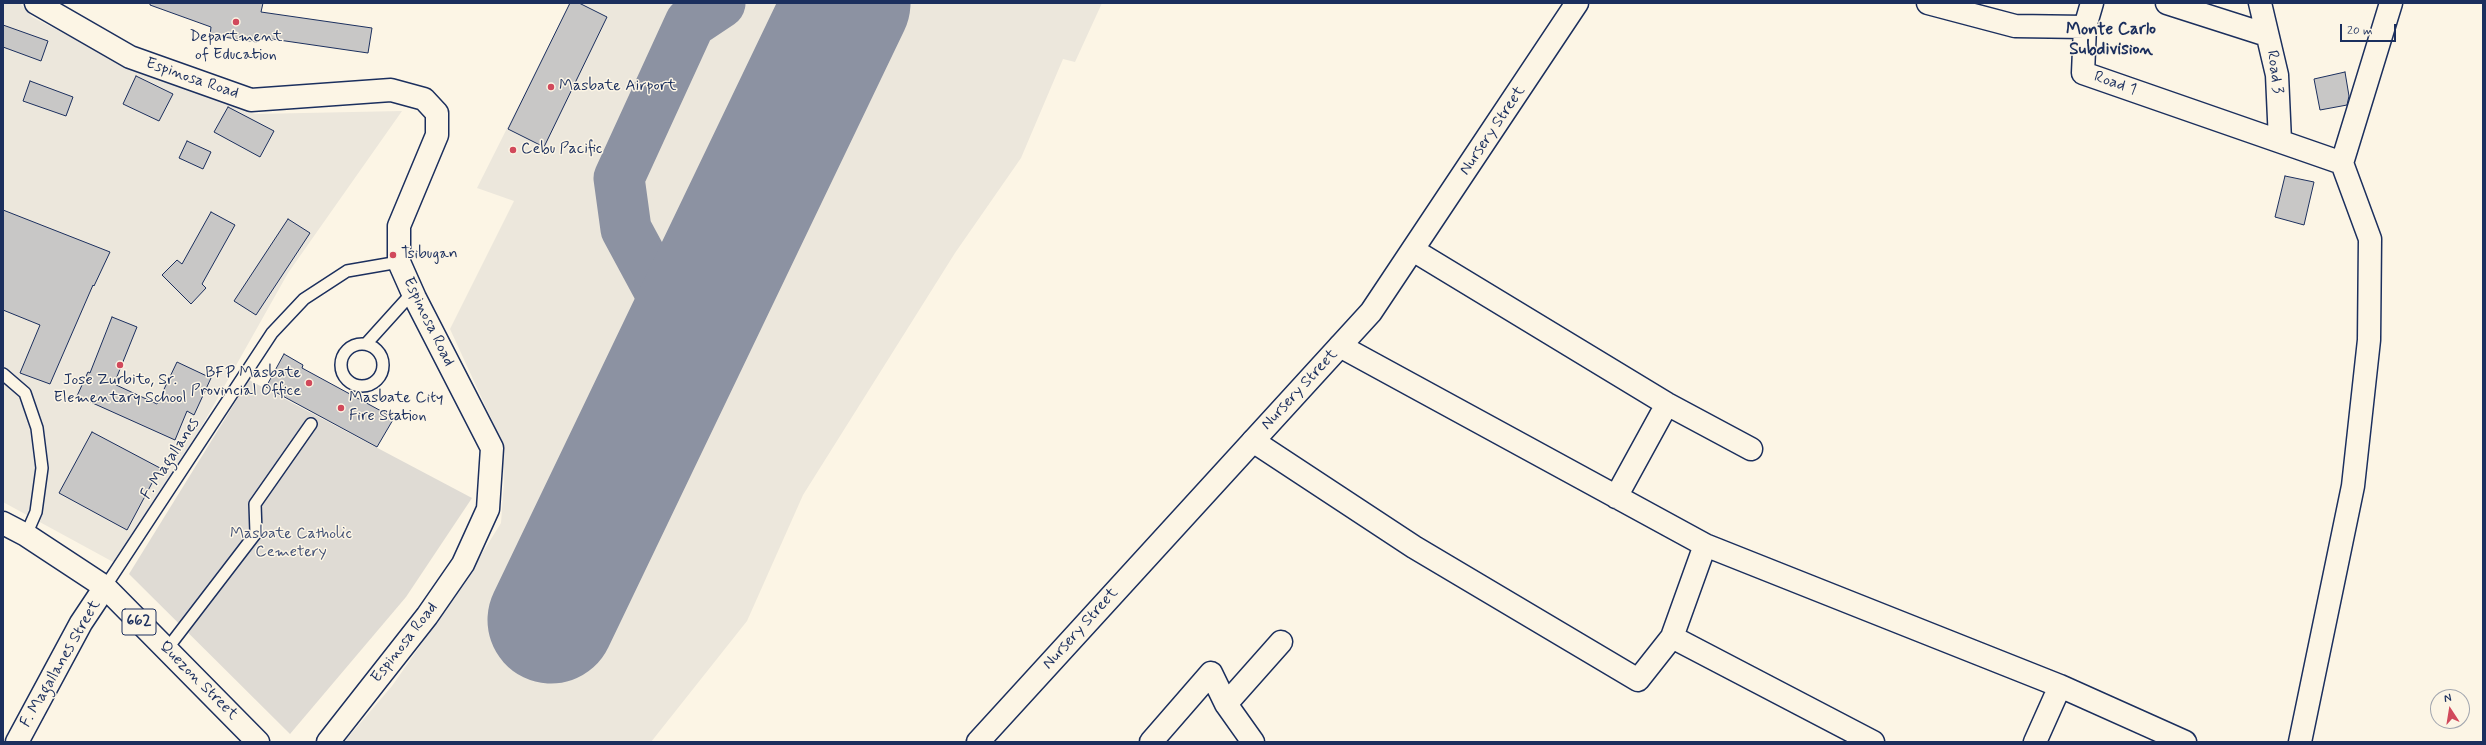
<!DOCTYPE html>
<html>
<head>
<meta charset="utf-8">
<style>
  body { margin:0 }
  #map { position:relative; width:2486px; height:745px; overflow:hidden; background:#fcf5e5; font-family:Mynerve,sans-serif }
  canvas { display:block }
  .frame { position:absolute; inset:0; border:4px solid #1b2f5e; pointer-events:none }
  .north { position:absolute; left:2430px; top:689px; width:40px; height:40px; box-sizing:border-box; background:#fcf5e5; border:1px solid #a2a6af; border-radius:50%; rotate:348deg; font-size:11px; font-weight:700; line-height:16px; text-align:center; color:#1b2f5e }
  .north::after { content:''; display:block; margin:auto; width:14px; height:18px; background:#d1495b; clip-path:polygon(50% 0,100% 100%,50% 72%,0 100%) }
  .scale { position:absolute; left:2340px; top:24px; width:56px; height:18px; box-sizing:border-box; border:2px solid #1b2f5e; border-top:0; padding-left:5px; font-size:12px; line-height:14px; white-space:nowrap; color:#1b2f5e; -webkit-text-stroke:3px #fcf5e5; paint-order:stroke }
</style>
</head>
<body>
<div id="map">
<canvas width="2486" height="745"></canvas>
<div class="frame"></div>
<div class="north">N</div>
<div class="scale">20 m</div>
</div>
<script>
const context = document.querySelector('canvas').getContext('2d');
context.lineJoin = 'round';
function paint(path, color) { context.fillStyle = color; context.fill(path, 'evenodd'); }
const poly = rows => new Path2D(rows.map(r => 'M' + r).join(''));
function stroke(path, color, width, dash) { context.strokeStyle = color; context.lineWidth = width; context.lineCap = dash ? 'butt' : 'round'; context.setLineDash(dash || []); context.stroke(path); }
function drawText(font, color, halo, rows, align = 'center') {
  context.font = font + ' Mynerve,sans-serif'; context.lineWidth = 3; context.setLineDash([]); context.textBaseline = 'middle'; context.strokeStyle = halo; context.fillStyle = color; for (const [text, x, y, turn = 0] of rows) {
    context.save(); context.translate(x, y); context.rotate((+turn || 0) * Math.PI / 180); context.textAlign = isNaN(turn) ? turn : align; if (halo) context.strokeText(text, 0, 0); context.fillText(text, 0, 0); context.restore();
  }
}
paint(poly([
  [3,3,20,3,32,17,108,56,255,114,402,111,288,273,185,456,115,563,3,502],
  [570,3,1102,3,1075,62,1063,59,1021,158,955,253,803,495,747,621,651,742,344,742,392,686,461,587,501,523,504,481,501,440,450,329,514,201,477,188]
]), '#ece7dc');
paint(poly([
  [249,380,472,498,406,597,290,734,129,574]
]), '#dfdbd4');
stroke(poly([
  [841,3,844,10],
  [709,291,687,298,670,298,660,292,626,229,619,178,690,23,720,3],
  [660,292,679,354]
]), '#8c92a2', 51);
stroke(poly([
  [551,620,847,3]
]), '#8c92a2', 127);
const building = poly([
  [150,3,263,3,261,12,372,28,368,53,258,37,257,42,210,35,211,27,150,5,150,3],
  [570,3,579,3,607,17,544,147,508,129,570,3],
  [3,25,48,41,41,61,3,47,3,25],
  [2345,72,2349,96,2347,105,2320,110,2314,79,2345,72],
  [136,76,173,94,159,121,123,104,136,76],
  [30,81,73,97,66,116,23,101,30,81],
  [228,107,274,131,260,157,214,132,228,107],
  [187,141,211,152,203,169,179,158,187,141],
  [2285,176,2314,182,2304,225,2275,217,2285,176],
  [3,210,110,252,94,286,93,285,50,384,20,373,40,325,3,310,3,210],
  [211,212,235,225,202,284,206,288,191,304,162,275,177,260,182,264,211,212],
  [288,219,310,233,256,315,234,301,288,219],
  [112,317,137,327,114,384,157,404,177,362,211,378,194,415,187,411,175,440,77,396,88,372,90,373,112,317],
  [284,354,303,365,302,368,394,418,377,447,266,387,284,354],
  [92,432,160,468,127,530,59,493,92,432]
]);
paint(building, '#c8c7c6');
stroke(building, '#1b2f5e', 1);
const lane = poly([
  [366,344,413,292],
  '341 365a21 21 0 1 1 42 0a21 21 0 1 1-42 0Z',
  [3,374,25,393,37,428,42,468,36,512,26,535],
  [105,587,272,333,304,299,347,271,399,262],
  [167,649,256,533,255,504,311,424]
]);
const street = poly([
  [1928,3,2015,26,2085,27,2083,73,2342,163],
  [2167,3,2267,35],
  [2260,3,2277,75,2280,141],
  [2085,27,2092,3],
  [1413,250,1667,404,1751,449],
  [1340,346,1705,545,2060,686,2185,742],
  [1253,441,1414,547,1638,680,1672,637,1873,742],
  [1616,497,1667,404],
  [1672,637,1705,545],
  [17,742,81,623,105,587],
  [1151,742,1211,673,1226,704],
  [1253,742,1226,704,1281,642],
  [2035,742,2060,686],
  [2300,742,2353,486,2369,340,2370,239,2342,163,2391,3]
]);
const secondary = poly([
  [36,3,130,57,251,100,391,90,424,99,437,113,437,135,399,226,399,262,415,298,492,448,488,509,463,564,427,616,328,742],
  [978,742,1371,312,1577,3]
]);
const primary = poly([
  [3,523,26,535,105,587,258,742]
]);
stroke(lane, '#1b2f5e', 14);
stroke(street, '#1b2f5e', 25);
stroke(secondary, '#1b2f5e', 25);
stroke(primary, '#1b2f5e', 25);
stroke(lane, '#fcf5e5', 11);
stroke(street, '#fcf5e5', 22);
stroke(secondary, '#fcf5e5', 22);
stroke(primary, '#fcf5e5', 22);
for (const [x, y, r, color] of [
  [236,22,4,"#d1495b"],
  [551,87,4,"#d1495b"],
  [513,150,4,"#d1495b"],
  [393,255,4,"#d1495b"],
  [120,365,4,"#d1495b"],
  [309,383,4,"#d1495b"],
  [341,408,4,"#d1495b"]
]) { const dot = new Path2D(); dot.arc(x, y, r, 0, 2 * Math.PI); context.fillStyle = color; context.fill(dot); stroke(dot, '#fcf5e5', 1.5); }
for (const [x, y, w] of [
  [139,622,34]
]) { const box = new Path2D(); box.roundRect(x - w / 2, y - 13, w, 26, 3); context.fillStyle = '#fcf5e5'; context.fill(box); stroke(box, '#1b2f5e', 1); }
drawText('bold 15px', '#1b2f5e', null, [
  ["662",139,622]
]);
drawText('16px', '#1b2f5e', '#fcf5e5', [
  ["Department",236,38,"center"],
  ["of Education",236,56,"center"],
  ["Masbate Airport",559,87],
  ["Cebu Pacific",521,150],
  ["Tsibugan",401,255],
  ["BFP Masbate",301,374,"right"],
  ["Provincial Office",301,392,"right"],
  ["Jose Zurbito, Sr.",120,381,"center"],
  ["Elementary School",120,399,"center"],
  ["Masbate City",349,399],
  ["Fire Station",349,417]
], 'left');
drawText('16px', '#1b2f5e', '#fcf5e5', [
  ["Road 3",2274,72,82],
  ["Espinosa Road",192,79,19],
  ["Road 1",2115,84,19],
  ["Nursery Street",1493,131,-56],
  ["Espinosa Road",428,322,64],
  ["Nursery Street",1300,390,-47],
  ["F. Magallanes",171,459,-57],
  ["Nursery Street",1081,629,-48],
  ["Espinosa Road",405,643,-52],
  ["F. Magallanes Street",61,664,-60],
  ["Quezon Street",198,681,45]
]);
drawText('16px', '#425176', '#fcf5e5', [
  ["Masbate Catholic",291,535],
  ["Cemetery",291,553]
]);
drawText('bold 17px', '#1b2f5e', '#fcf5e5', [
  ["Monte Carlo",2111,30],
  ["Subdivision",2111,50]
]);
</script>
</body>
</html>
